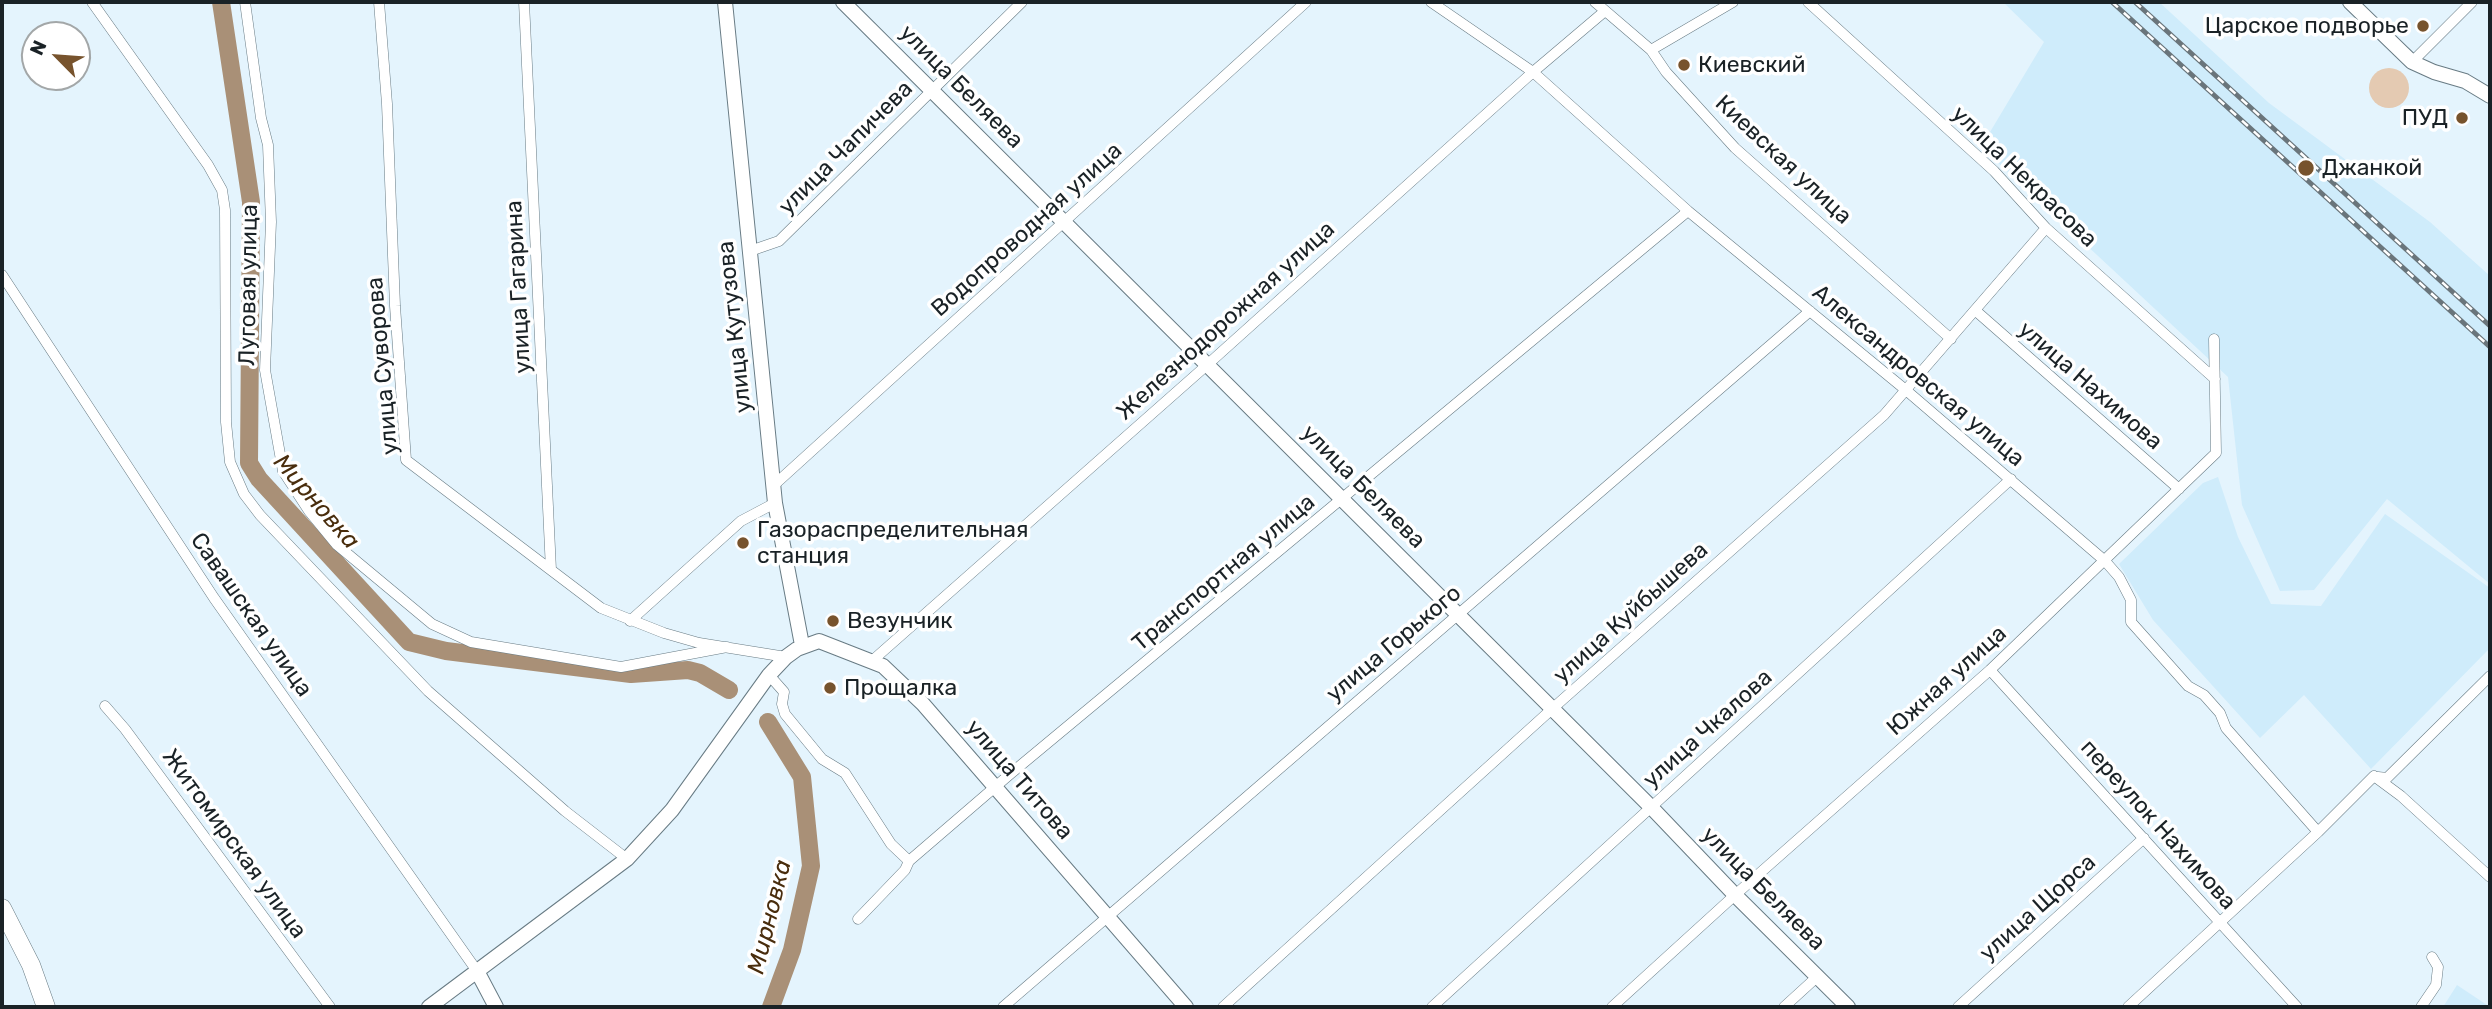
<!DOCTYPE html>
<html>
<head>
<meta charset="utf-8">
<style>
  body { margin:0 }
  #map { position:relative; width:2492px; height:1009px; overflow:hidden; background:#e4f4fd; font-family:Rubik,sans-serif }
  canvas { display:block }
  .frame { position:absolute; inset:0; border:4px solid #1a2226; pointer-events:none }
  .north { position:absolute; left:21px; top:21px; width:70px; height:70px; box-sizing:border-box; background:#fff; border:2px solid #a3a7a8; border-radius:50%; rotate:295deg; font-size:19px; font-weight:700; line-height:28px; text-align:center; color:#1a2226 }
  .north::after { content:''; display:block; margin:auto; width:24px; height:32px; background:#77532d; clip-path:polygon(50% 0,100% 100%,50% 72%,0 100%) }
</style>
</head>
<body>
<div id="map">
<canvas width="2492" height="1009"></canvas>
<div class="frame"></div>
<div class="north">N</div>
</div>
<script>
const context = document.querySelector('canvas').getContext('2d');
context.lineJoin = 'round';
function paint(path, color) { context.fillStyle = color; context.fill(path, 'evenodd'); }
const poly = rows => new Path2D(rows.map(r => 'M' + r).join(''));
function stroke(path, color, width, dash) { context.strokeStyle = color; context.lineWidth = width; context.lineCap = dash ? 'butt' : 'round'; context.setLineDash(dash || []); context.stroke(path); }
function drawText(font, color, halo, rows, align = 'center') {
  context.font = font + ' Rubik,sans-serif'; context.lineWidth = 7; context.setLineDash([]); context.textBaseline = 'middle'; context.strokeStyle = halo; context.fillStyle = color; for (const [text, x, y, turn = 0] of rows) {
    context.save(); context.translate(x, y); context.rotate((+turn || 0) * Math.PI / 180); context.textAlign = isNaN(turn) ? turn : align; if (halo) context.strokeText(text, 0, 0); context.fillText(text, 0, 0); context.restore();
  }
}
paint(poly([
  [2003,2,2159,2,2269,103,2430,222,2490,276,2490,584,2387,499,2314,590,2280,591,2242,505,2228,377,1981,147,2044,42],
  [2218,477,2238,537,2271,604,2321,606,2385,514,2490,588,2490,648,2371,769,2304,695,2260,738,2153,620,2119,564,2203,483],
  [2457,985,2490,1007,2443,1007]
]), '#cfecfb');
paint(poly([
  '2369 88a20 20 0 1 1 40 0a20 20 0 1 1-40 0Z'
]), '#e4cab2');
stroke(poly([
  [221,2,251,202,249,463,259,479,409,642,446,651,631,674,688,670,700,673,729,690],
  [768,722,802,777,811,866,792,950,771,1007]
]), '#a99077', 18);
const street = poly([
  [92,2,208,165,222,190,225,210,226,422,230,462,244,494,260,515,428,691,565,811,627,859],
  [245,2,261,118,268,145,271,222,265,370,283,471,309,511,337,545,432,624,471,642,621,667,727,647],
  [379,2,387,104,395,306,406,460,601,608,664,633,699,643,786,657],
  [524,2,551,570],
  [1431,2,1533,72,1688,211,1907,391,2105,561,2119,577,2131,600,2131,622,2188,686,2204,695,2220,713,2226,728,2318,832],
  [1595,2,1651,50,1666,72,1735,148,1951,339],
  [1808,2,1994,171,2046,228,2215,379],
  [1651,50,1733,2],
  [2412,62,2472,2],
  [750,251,779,241,1022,2],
  [2,275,214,598,477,971],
  [1976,311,2179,489],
  [773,486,1306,2],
  [630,621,741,521,775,503],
  [873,660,1207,365,1533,72,1605,11],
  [1990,670,2297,1007],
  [769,675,784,692,782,704,785,714,822,759,845,773,891,844,909,861],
  [105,706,125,729,330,1007],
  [2378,777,2387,778,2490,676],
  [858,919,905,870,909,861,1009,775,1688,211],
  [1003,1007,1810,311],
  [1223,1007,1552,709,1884,415,2046,228],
  [1432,1007,2011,479],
  [1612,1007,1735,895,1990,670,2216,453,2214,339],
  [1784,1007,1818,976],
  [1958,1007,2144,838],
  [2128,1007,2318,832,2374,776,2401,796,2490,877],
  [2421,1007,2436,985,2438,967,2432,957]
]);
const secondary = poly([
  [725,2,775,503,802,645],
  [843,2,1651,807,1735,895,1848,1007],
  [2350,2,2412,62,2434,72,2465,81,2490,96],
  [477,971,496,1007],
  [429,1007,627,859,672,810,769,675,786,657,797,649,819,641,883,666,923,704,1186,1007]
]);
const highway = poly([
  [2,908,31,965,46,1007]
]);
stroke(street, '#687b84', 11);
stroke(secondary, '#687b84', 16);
stroke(highway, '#687b84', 19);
stroke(street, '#fff', 10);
stroke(secondary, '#fff', 14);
stroke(highway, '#fff', 18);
const rail = poly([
  [2112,2,2490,347],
  [2135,2,2490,326]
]);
stroke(rail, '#6a757b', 5);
stroke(rail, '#fff', 2.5, [8]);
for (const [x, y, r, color] of [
  [2423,26,7,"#77532d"],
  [1684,65,7,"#77532d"],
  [2462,118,7,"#77532d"],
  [2306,168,9,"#77532d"],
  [743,543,7,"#77532d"],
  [833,621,7,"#77532d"],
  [830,688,7,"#77532d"]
]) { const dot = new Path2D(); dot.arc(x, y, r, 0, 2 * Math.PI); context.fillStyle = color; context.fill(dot); stroke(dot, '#fff', 2.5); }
drawText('23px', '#1a2226', '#fff', [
  ["Царское подворье",2409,26,"right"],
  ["Киевский",1698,65],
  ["ПУД",2448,118,"right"],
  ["Джанкой",2322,168],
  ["Газораспределительная",757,530],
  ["станция",757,556],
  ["Везунчик",847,621],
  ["Прощалка",844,688]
], 'left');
drawText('23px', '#1a2226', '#fff', [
  ["улица Беляева",961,87,45],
  ["улица Чапичева",846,148,-45],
  ["Киевская улица",1783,160,43],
  ["улица Некрасова",2024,177,44],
  ["Водопроводная улица",1027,230,-42],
  ["Луговая улица",249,285,-89],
  ["улица Гагарина",519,287,-93],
  ["Железнодорожная улица",1226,321,-42],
  ["улица Кутузова",735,327,-96],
  ["улица Суворова",383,366,-95],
  ["Александровская улица",1918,376,40],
  ["улица Нахимова",2090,386,41],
  ["улица Беляева",1363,487,45],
  ["Транспортная улица",1224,573,-40],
  ["улица Куйбышева",1631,613,-42],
  ["Савашская улица",251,615,55],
  ["улица Горького",1394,644,-40],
  ["Южная улица",1947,681,-42],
  ["улица Чкалова",1708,729,-42],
  ["улица Титова",1019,780,49],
  ["переулок Нахимова",2158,825,48],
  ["Житомирская улица",234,844,54],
  ["улица Беляева",1763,889,45],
  ["улица Щорса",2038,908,-42]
]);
drawText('italic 24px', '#492d0d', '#fff', [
  ["Мирновка",316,502,49],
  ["Мирновка",770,917,-76]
]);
</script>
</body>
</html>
